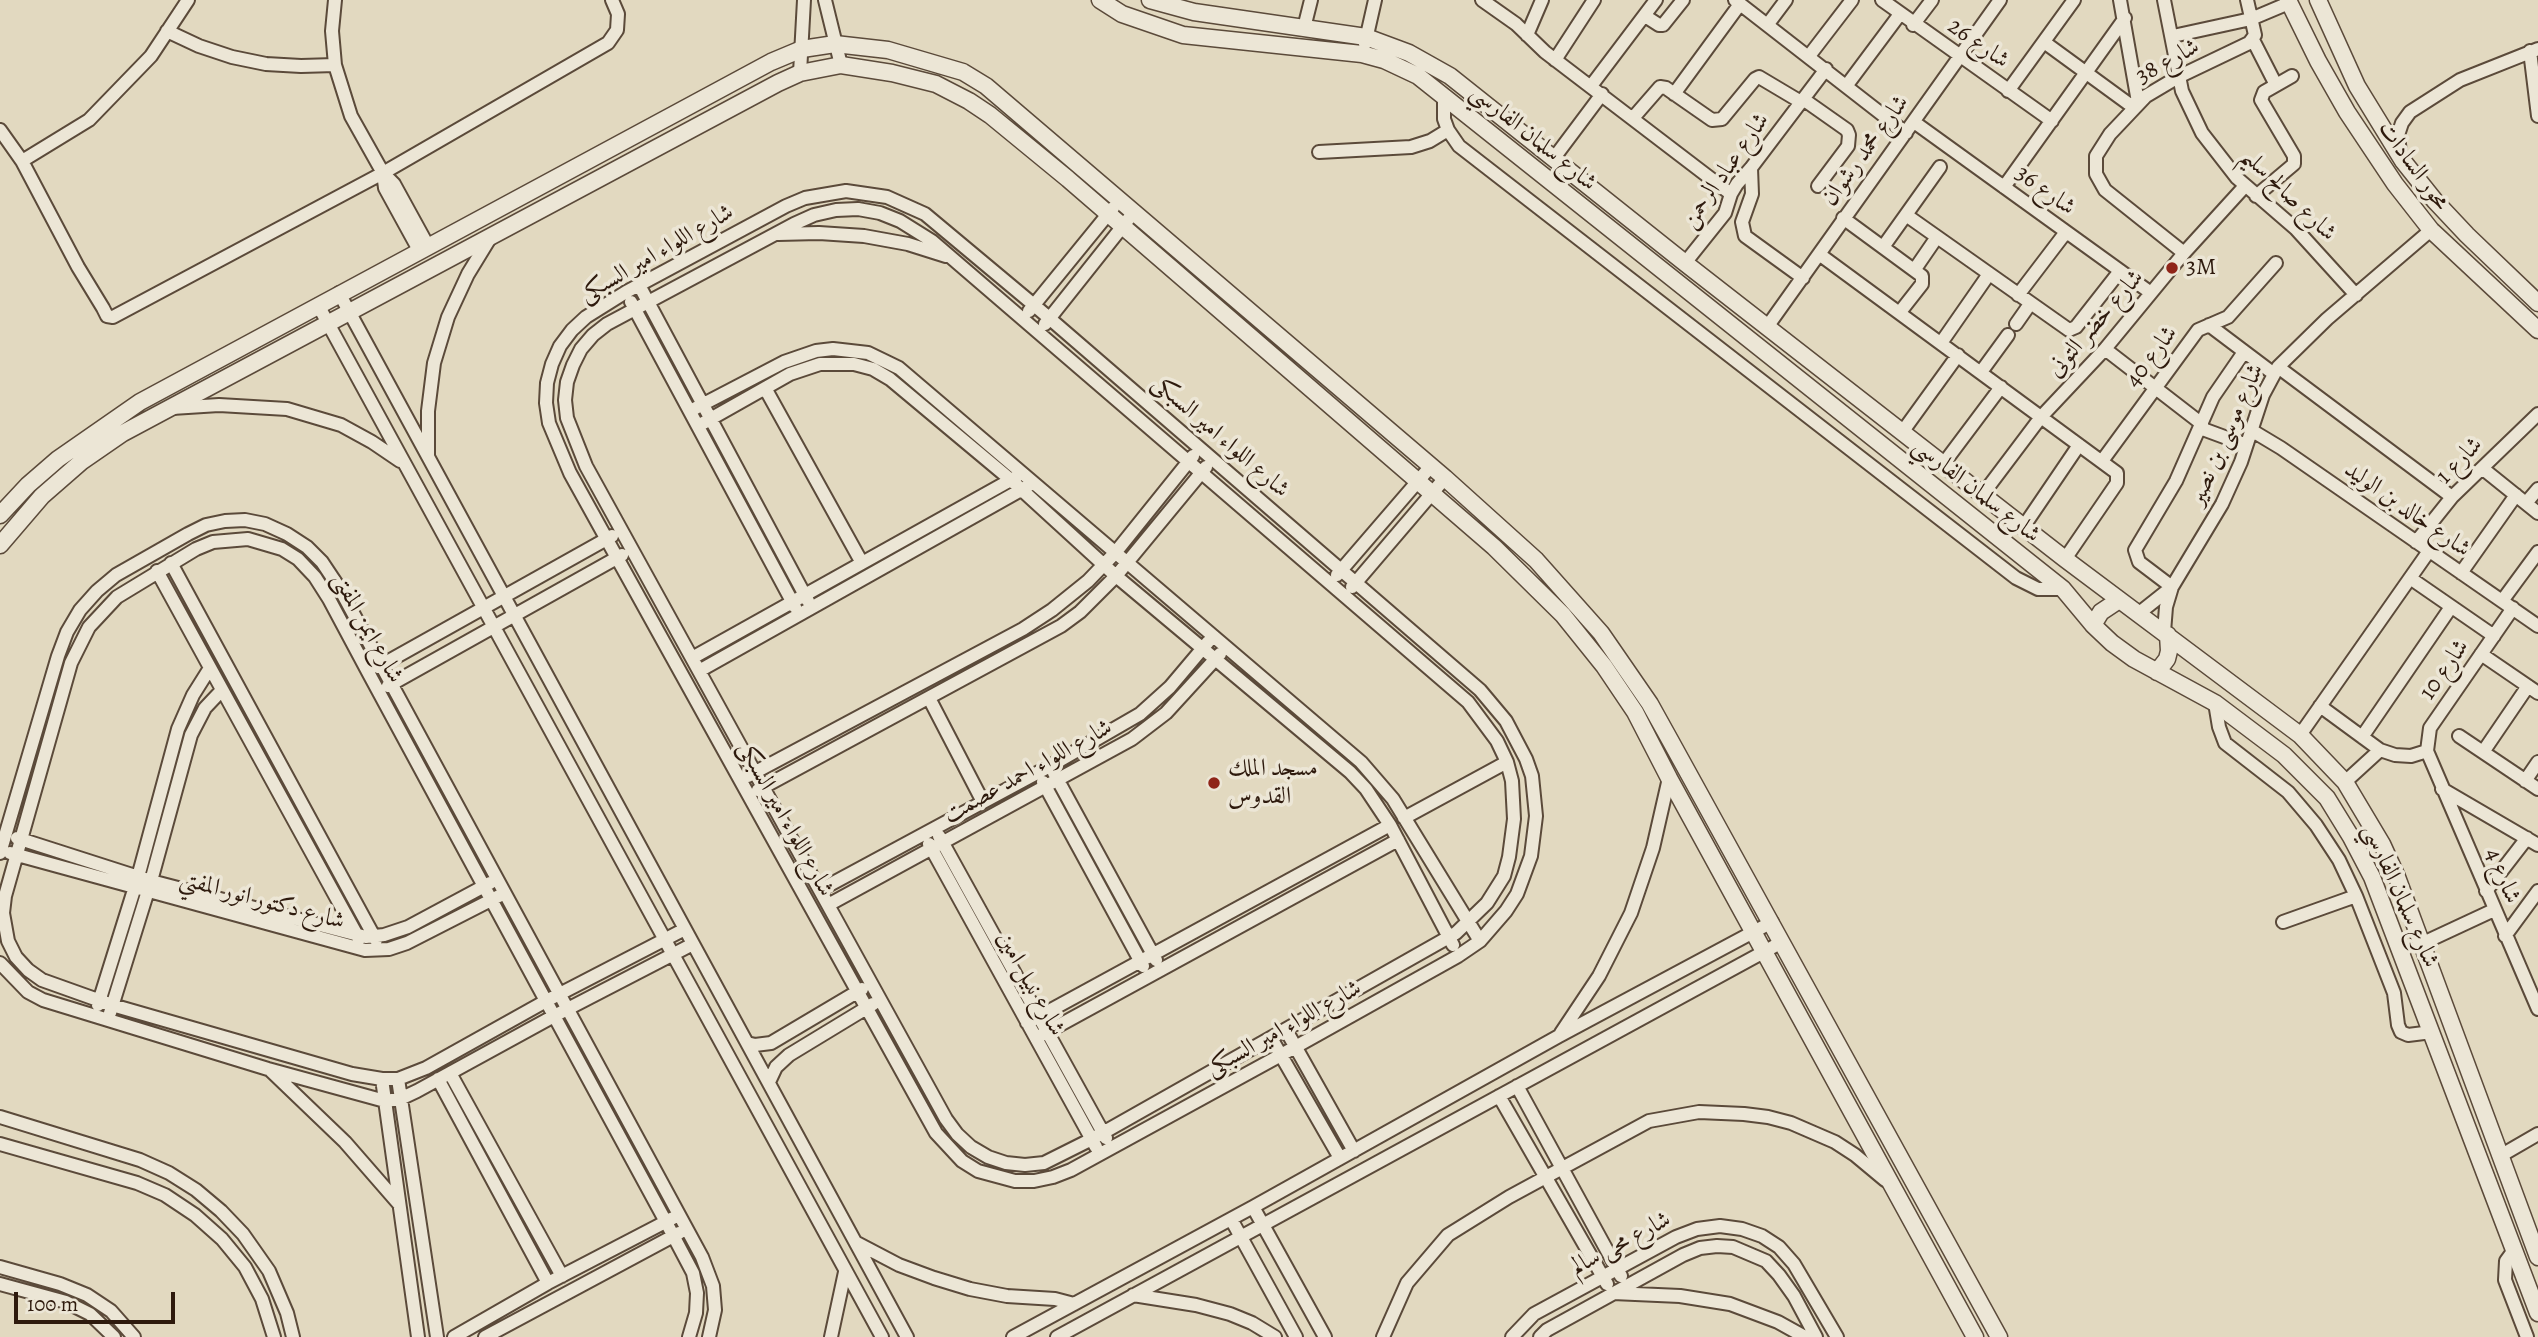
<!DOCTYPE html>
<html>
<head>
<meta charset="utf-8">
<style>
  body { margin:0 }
  #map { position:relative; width:2538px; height:1337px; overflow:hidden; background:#e2d9c0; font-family:Alegreya,serif }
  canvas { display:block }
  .scale { position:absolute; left:14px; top:1292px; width:161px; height:32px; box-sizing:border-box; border:4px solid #2e1a0d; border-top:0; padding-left:9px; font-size:21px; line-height:24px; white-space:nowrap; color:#2e1a0d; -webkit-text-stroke:5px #ece6d6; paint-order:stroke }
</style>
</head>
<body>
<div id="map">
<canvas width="2538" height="1337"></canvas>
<div class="scale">100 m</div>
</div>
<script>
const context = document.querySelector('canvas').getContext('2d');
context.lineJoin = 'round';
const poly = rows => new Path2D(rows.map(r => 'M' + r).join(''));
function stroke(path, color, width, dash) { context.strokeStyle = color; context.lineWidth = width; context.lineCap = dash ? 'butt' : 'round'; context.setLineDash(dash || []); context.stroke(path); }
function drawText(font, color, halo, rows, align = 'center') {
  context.font = font + ' Alegreya,Amiri,serif'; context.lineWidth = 7; context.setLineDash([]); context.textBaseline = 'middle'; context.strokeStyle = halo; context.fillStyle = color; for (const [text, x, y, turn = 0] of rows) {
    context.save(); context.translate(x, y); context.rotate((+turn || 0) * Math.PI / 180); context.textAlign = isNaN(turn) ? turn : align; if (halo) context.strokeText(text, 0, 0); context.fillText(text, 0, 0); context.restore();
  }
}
const minor = poly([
  [335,0,332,31,335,65,351,116,383,173,394,184,428,246],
  [825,0,841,65],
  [1482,0,1516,24,1545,52,1731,194],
  [1735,0,1906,133],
  [1882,0,2052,121],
  [2120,0,2138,102],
  [2164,0,2182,91,2202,133,2237,178,2296,229,2356,295],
  [1645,16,1659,25,1663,25,1683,0],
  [1768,24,1786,0],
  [1913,25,1932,0],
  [1304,28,1311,0],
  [167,31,199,46,232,57,266,64,301,66,335,65],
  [1527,35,1542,0],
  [2173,36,2251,19,2289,3],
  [2253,40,2276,85],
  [2044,42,2133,107],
  [1365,44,1375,0],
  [2530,51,2538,116],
  [1809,56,1852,0],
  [1555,60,1594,0],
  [800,73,804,0],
  [1847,85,1900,14],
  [1591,86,1656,0],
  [2008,91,2074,0],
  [1674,94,1740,4],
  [1444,96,1444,119,1448,130,1459,146,2016,578,2038,589,2063,589],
  [1803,99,1847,130,1849,135,1848,146,1818,186],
  [1633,118,1660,87,1666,88,1712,120,1722,119,1755,79,1759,77,1801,102],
  [1914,122,2151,293],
  [0,130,22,161,78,267,103,308,107,316,113,317,383,173,608,43,617,30,618,14,612,0],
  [1319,152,1411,147,1430,141,1448,130],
  [2400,153,2398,135,2402,123,2410,112,2460,80,2538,49],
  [1554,158,1602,94],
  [22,161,89,120,151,56,188,0],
  [1751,168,1752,194,1742,222,1745,236,1803,278],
  [383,173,385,188,419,250],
  [2004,187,2125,18],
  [846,191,887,197,925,214,1034,305,1480,690,1506,721,1526,759,1532,776,1536,816,1531,856,1517,894,1506,911,1480,941,1458,956,1281,1055,1071,1170,1053,1177,1034,1181,1015,1181,978,1171,962,1161,936,1133,570,473,549,423,546,403,547,383,552,364,560,346,572,330,586,317,626,292,786,206,805,198,846,191],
  [2256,196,2294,164,2294,156,2261,100,2264,92,2292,76],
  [858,209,880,213,900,221,932,241,1468,702,1497,741,1507,762,1512,781,1514,819,1509,857,1504,876,1487,903,1456,933,1092,1139,1044,1163,1025,1165,1006,1163,988,1157,971,1147,957,1134,946,1119,586,466,567,418,565,400,567,382,573,365,581,349,593,335,607,324,794,224,814,215,836,210,858,209],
  [1906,215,2069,330,2076,327,2120,271],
  [1843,218,1922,276,1922,284,1900,312],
  [778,234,819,233,864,236,908,244,946,256],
  [1883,247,1940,167],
  [2184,253,2105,190,2096,174,2096,156,2110,134,2146,96,2178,77,2249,43,2255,35,2247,0],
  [1819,254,2117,473,2117,483,2065,559],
  [1685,263,1725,213,1731,194,1737,184,1751,168,1826,69],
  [1915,269,1937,237],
  [639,285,808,601],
  [339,293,907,1337],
  [2018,295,2066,232],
  [631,302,795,607],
  [318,305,882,1337],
  [1029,311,1113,208],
  [1045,324,1134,212],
  [2016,324,2030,304],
  [2209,325,2274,374],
  [1767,327,2000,0],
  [1941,343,1989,274],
  [2105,349,2202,424],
  [2278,367,2452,497],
  [1981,372,2008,335],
  [765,388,862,563],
  [172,408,219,405,287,409,341,425,372,442,400,461],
  [690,411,784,362,816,351,833,349,868,353,899,368,1361,762,1393,799,1480,941],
  [698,426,790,374,820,364,854,364,873,369,890,379,1011,480,1116,576,1350,772,1366,789,1390,825,1453,945],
  [2200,428,2246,445],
  [2251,430,2281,448,2538,626],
  [1903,431,1958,355],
  [428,455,428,411,434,363,448,317,468,274,490,238],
  [2102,461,2198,330,2228,317,2276,263],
  [1944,463,2001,387],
  [2482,468,2538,513],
  [1983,494,2041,417,2105,349,2184,253,2245,186],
  [2526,503,2538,489],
  [2024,526,2079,445],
  [2416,542,2452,497,2538,414],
  [171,563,376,940],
  [157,571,359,939],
  [2461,573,2516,495],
  [1337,575,1431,466],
  [2410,578,2494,636],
  [1352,587,1445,478],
  [2172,587,2139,562,2135,550,2176,481,2213,397,2244,352],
  [2502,601,2538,552],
  [2513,608,2430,728,2427,751,2538,1009],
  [2138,614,2172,587],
  [2164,632,2166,607,2172,587,2222,504,2241,462,2263,395,2278,367,2327,319,2431,230],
  [2481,654,2538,693],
  [692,658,1016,477],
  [378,667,612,536],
  [699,671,1028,486],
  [388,686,622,555],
  [929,698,983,802],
  [2215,703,2219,727,2225,743,2288,792,2316,825,2339,860,2356,896,2394,993,2398,1025,2401,1032,2408,1035,2432,1032],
  [2320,706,2380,750,2395,755,2411,756,2427,751],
  [2300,735,2429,551],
  [2459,736,2538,789],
  [2362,737,2451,607],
  [2483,752,2528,686],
  [1054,773,1156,960],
  [748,776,1023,629,1052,610,1088,581,1115,553,1193,456],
  [2525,781,2538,762],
  [1043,782,1143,966],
  [2345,782,2380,750],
  [2442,789,2538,845],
  [758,790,1061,626,1080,612,1116,576,1206,467],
  [1404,818,1507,762],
  [939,836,1106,1138],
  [17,838,151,881,366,937,384,935,408,927,490,883],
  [929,844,1096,1147],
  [0,853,58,656,67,632,80,610,97,591,116,575,188,534,206,525,225,521,245,520,265,524,287,534,307,547,322,562,340,589,702,1257,713,1286,715,1310,709,1337],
  [10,853,365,950,389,949,407,943,499,896],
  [820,890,1050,766,1140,714,1170,687,1208,642],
  [2486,891,2527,838],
  [828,905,1132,739,1166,713,1220,654],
  [2283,922,2356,896],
  [685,929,546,1001,426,1068,398,1079,382,1079,352,1074,112,1005,42,980,28,970,16,957,8,941,3,913,5,896,71,663,89,627,117,597,196,549,213,542,248,539,282,549,298,559,315,577,329,599,368,672,546,1001,666,1222,693,1273,697,1293,696,1313,689,1337],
  [2505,936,2538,891],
  [2421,944,2494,910],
  [0,963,28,992,43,1000,268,1069,385,1101,400,1099,417,1091,554,1016,693,944],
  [98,1005,138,877,178,729,193,695,210,668],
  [110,1013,151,881,191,735,205,708,222,690],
  [1027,1023,1390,825],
  [1286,1030,1354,1151],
  [1561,1033,1599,976,1631,913,1653,848,1669,778],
  [1036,1038,1398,840],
  [1271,1038,1340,1158],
  [747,1043,755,1045,771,1043,862,989],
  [271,1071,345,1142,399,1204],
  [450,1073,562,1276],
  [382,1079,418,1337],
  [398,1079,437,1337],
  [438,1079,548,1283],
  [769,1082,776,1067,789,1055,873,1004],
  [1517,1086,1621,1276],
  [1499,1096,1607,1284],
  [0,1117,140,1160,169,1173,196,1190,221,1211,243,1234,269,1271,287,1313,293,1337],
  [0,1144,137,1183,165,1195,195,1215,222,1239,245,1267,262,1299,274,1337],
  [2500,1156,2538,1134],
  [1253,1207,1325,1337],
  [1231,1219,1296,1337],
  [857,1243,899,1265,934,1278,970,1289,1007,1296,1055,1299,1074,1304],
  [2514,1250,2506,1261,2505,1280,2527,1337],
  [0,1267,60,1284,87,1295,111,1311,134,1337],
  [0,1284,66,1302,90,1314,114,1337],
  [1613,1293,1680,1296,1730,1304,1778,1322,1805,1337],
  [1133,1295,1196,1305,1230,1314,1252,1323,1275,1337],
  [454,1337,548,1283,673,1218],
  [485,1337,679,1233],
  [831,1337,845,1272],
  [1013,1337,1253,1207,1559,1036,1772,922],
  [1057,1337,1782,942],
  [1383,1337,1407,1283,1448,1235,1509,1197,1649,1121,1699,1112,1744,1114,1768,1117,1791,1123,1835,1142,1855,1155,1885,1180],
  [1512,1337,1534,1314,1676,1237,1697,1229,1720,1226,1742,1229,1762,1236,1779,1247,1794,1264,1837,1337],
  [1540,1337,1547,1330,1683,1255,1700,1248,1717,1246,1733,1247,1766,1261,1779,1275,1794,1296,1816,1337]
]);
const tertiary = poly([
  [1100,0,1122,14,1183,35,1362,54,1384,60,1418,76,2063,589,2093,625,2112,643,2134,659,2215,703,2284,755,2327,798,2351,837,2372,877,2538,1313],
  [1150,0,1194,12,1366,37,1409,53,1450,76,1685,263,2065,559,2300,735,2345,782,2382,844,2397,877,2538,1257],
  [2288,0,2318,61,2347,112,2395,184,2431,230,2538,330],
  [2318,0,2357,86,2403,161,2435,201,2467,235,2538,303],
  [0,515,28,485,58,459,140,402,771,62,802,49,835,44,888,50,963,72,986,86,1445,478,1536,560,1601,633,1650,704,1670,740,1999,1337],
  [0,545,42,496,81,462,123,433,778,83,800,73,841,65,892,73,936,84,969,101,990,115,1068,179,1494,547,1563,615,1604,666,1635,712,1669,778,1975,1337],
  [2093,625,2101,612,2119,600],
  [2157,672,2167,659,2169,651,2168,635]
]);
stroke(minor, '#5b4a3a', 16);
stroke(tertiary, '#5b4a3a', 19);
stroke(minor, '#ece6d6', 12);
stroke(tertiary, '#ece6d6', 16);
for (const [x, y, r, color] of [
  [2172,268,7,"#8f2418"],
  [1214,783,7,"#8f2418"]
]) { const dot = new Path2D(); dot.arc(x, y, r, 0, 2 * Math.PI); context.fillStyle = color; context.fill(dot); stroke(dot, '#ece6d6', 2.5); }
drawText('24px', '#2e1a0d', '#ece6d6', [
  ["شارع 26",1978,44,35],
  ["شارع 38",2168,62,-29],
  ["شارع سلمان الفارسي",1533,138,39],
  ["شارع محمد رشوان",1866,151,-54],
  ["محور السادات",2413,166,54],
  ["شارع عباد الرحمن",1726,171,-55],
  ["شارع 36",2045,191,36],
  ["شارع صالح سليم",2288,195,44],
  ["شارع اللواء امير السبكى",657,254,-30],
  ["شارع خضر التونى",2096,324,-49],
  ["شارع 40",2152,357,-53],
  ["شارع موسى بن نصير",2227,435,-66],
  ["شارع اللواء امير السبكى",1220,437,41],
  ["شارع 1",2460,461,-46],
  ["شارع سلمان الفارسي",1976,491,38],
  ["شارع خالد بن الوليد",2407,510,35],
  ["شارع ايمن المفتى",367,628,61],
  ["شارع 10",2445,670,-55],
  ["شارع اللواء احمد عصمت",1028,772,-29],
  ["شارع اللواء امير السبكى",785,819,61],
  ["شارع 4",2502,876,67],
  ["شارع سلمان الفارسي",2400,896,66],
  ["شارع دكتور انور المفتي",262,901,15],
  ["شارع نبيل امين",1030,984,61],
  ["شارع اللواء امير السبكى",1284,1029,-29],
  ["شارع محى سالم",1621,1244,-28]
]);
drawText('24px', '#2e1a0d', '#ece6d6', [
  ["3M",2186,268],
  ["مسجد الملك",1228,769],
  ["القدوس",1228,797]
], 'left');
</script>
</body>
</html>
